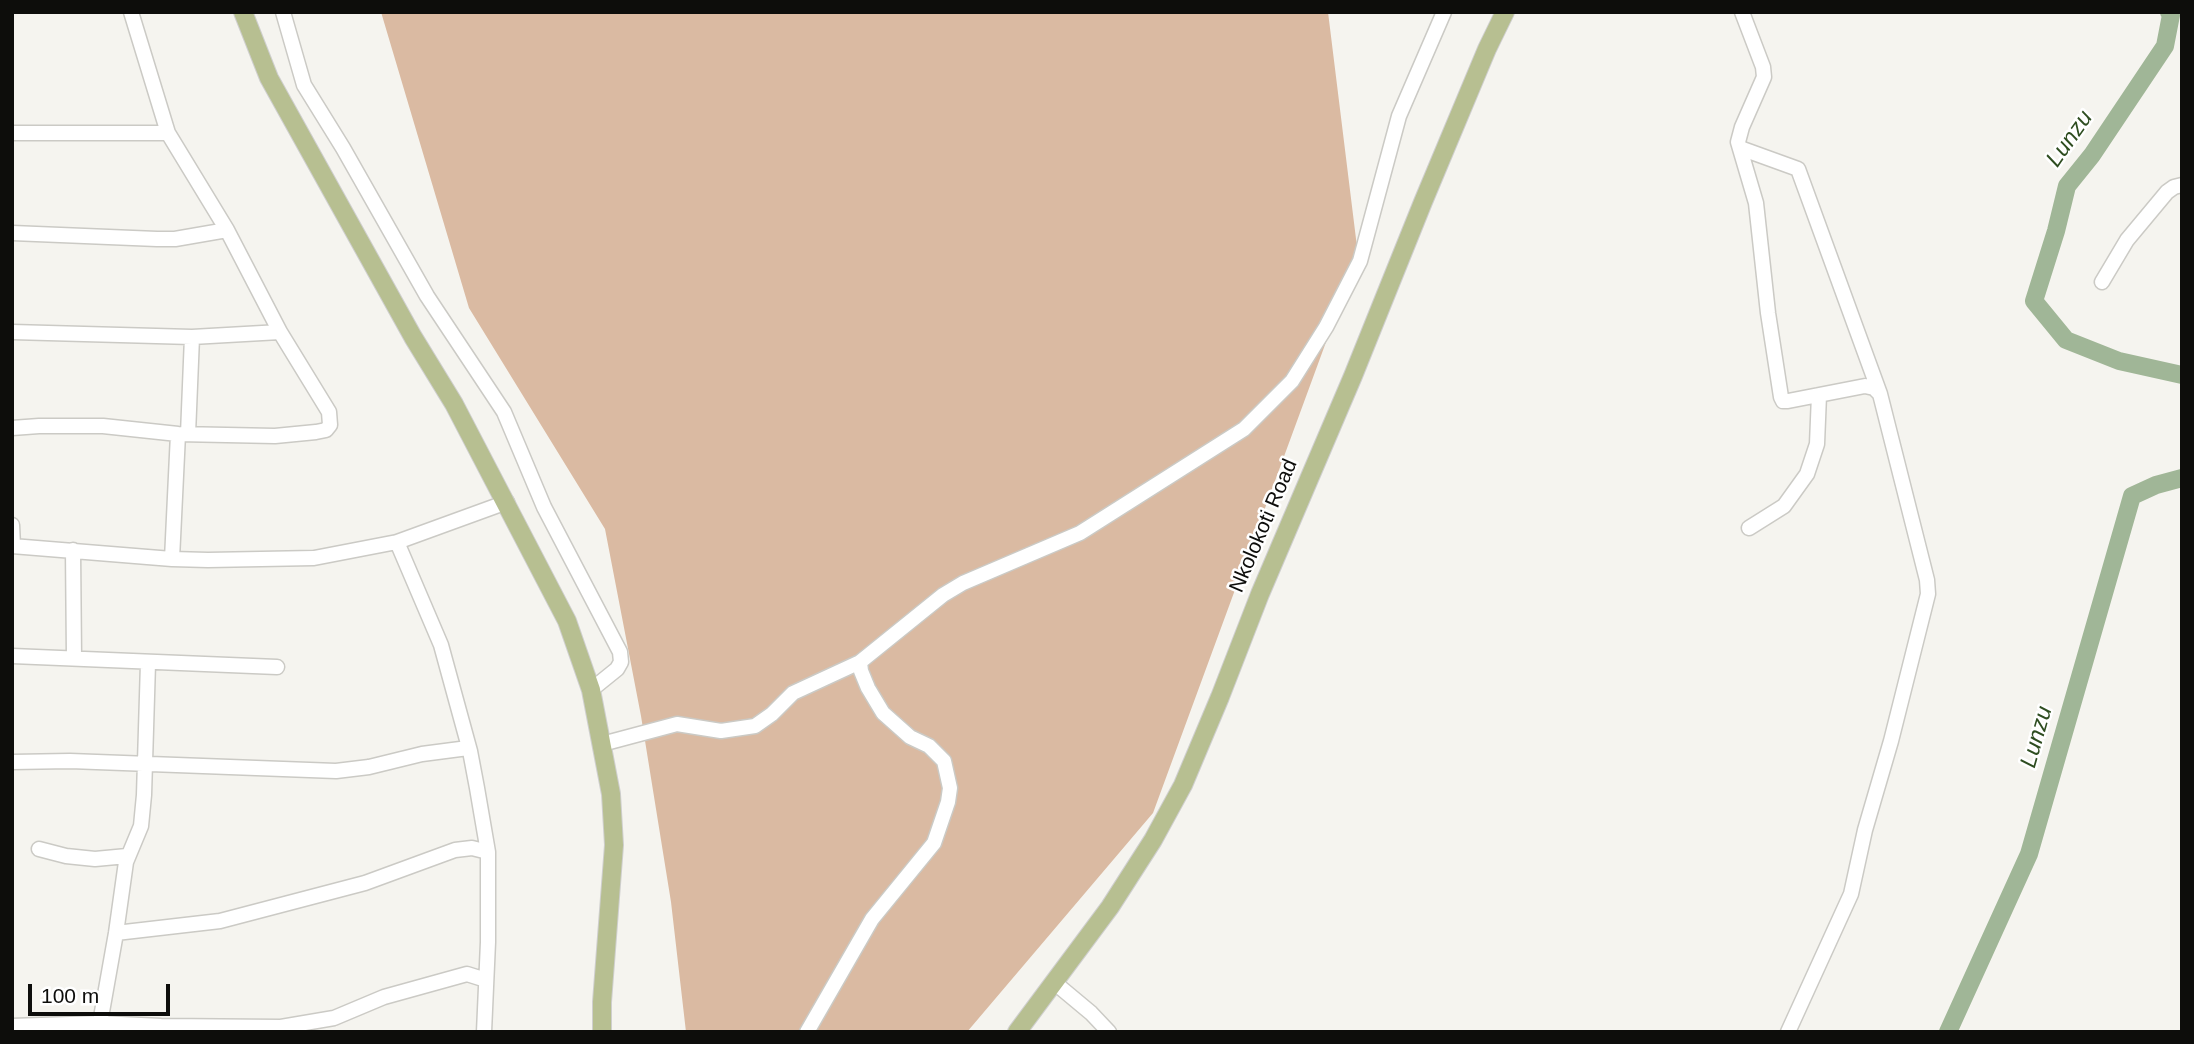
<!DOCTYPE html>
<html>
<head>
<meta charset="utf-8">
<style>
  body { margin:0 }
  #map { position:relative; width:2194px; height:1044px; overflow:hidden; background:#f5f4ef; font-family:Helvetica,sans-serif }
  canvas { display:block }
  .frame { position:absolute; inset:0; border:14px solid #0d0d0b; pointer-events:none }
  .scale { position:absolute; left:28px; top:984px; width:142px; height:32px; box-sizing:border-box; border:4px solid #0d0d0b; border-top:0; padding-left:9px; font-size:21px; line-height:24px; white-space:nowrap; color:#0d0d0b; -webkit-text-stroke:5px #fff; paint-order:stroke }
</style>
</head>
<body>
<div id="map">
<canvas width="2194" height="1044"></canvas>
<div class="frame"></div>
<div class="scale">100 m</div>
</div>
<script>
const context = document.querySelector('canvas').getContext('2d');
context.lineJoin = 'round';
function paint(path, color) { context.fillStyle = color; context.fill(path, 'evenodd'); }
const poly = rows => new Path2D(rows.map(r => 'M' + r).join(''));
function stroke(path, color, width, dash) { context.strokeStyle = color; context.lineWidth = width; context.lineCap = dash ? 'butt' : 'round'; context.setLineDash(dash || []); context.stroke(path); }
function drawText(font, color, halo, rows, align = 'center') {
  context.font = font + ' Helvetica,sans-serif'; context.lineWidth = 5; context.setLineDash([]); context.textBaseline = 'middle'; context.strokeStyle = halo; context.fillStyle = color; for (const [text, x, y, turn = 0] of rows) {
    context.save(); context.translate(x, y); context.rotate((+turn || 0) * Math.PI / 180); context.textAlign = isNaN(turn) ? turn : align; if (halo) context.strokeText(text, 0, 0); context.fillText(text, 0, 0); context.restore();
  }
}
paint(poly([
  [381,12,1328,12,1358,255,1153,813,967,1032,686,1032,671,902,641,716,605,529,469,308]
]), '#dabaa2');
stroke(poly([
  [2169,12,2171,15,2165,46,2092,155,2067,186,2056,231,2034,301,2066,340,2119,361,2182,375],
  [1948,1032,2029,854,2132,496,2156,485,2182,478]
]), '#a0b697', 18);
const minor = poly([
  [283,12,304,85,343,148,427,296,504,412,544,507,620,652,621,662,617,669,591,690],
  [1742,12,1763,67,1764,77,1742,127,1738,142,1756,203,1768,313,1781,397,1783,401,1788,401,1865,386,1874,388,1880,394],
  [12,133,168,133],
  [1740,148,1798,169,1880,394,1927,580,1928,594,1891,741,1865,830,1851,894,1788,1032],
  [12,233,157,239,175,239,227,230],
  [2102,282,2127,240,2167,192,2174,187,2182,185],
  [12,332,192,337,280,332],
  [12,428,39,426,103,426,178,434,275,436,316,432,326,430,330,425,329,412,280,332,227,230,168,133,131,12],
  [188,434,192,337],
  [12,525,13,546],
  [1749,528,1784,506,1807,474,1817,444,1819,395],
  [397,542,441,645,470,751,477,788,488,852,488,942,484,1032],
  [12,546,172,559,208,560,314,558,397,542,507,502],
  [73,550,74,658],
  [172,559,178,434],
  [12,656,277,667],
  [148,663,144,795,141,826,126,862,116,933,100,1023,161,1026,281,1027,334,1018,384,997,467,974,486,980],
  [602,744,677,724,721,731,755,726,772,714,793,693,860,662],
  [12,762,70,761,336,771,369,767,422,754,468,748],
  [39,849,66,856,95,859,127,856],
  [116,933,220,921,365,883,455,850,472,848,488,852],
  [1055,983,1091,1013,1109,1032],
  [12,1026,100,1023],
  [807,1032,872,919,934,843,948,802,950,788,944,761,929,746,910,737,883,713,868,688,861,671,860,662,943,595,963,583,1080,533,1244,429,1292,381,1326,327,1360,261,1399,116,1444,12]
]);
const major = poly([
  [243,12,269,78,413,337,454,404,567,621,591,690,611,794,614,845,602,1002,602,1032],
  [1017,1032,1110,907,1153,840,1183,785,1220,697,1260,594,1353,376,1423,202,1487,49,1505,12]
]);
stroke(minor, '#cbcac5', 17);
stroke(major, '#cfcfce', 20);
stroke(minor, '#fff', 14);
stroke(major, '#b7bf91', 18);
drawText('21px', '#0d0d0b', '#fff', [
  ["Nkolokoti Road",1264,526,-67]
]);
drawText('italic 23px', '#2e4d20', '#fff', [
  ["Lunzu",2070,139,-55],
  ["Lunzu",2037,737,-74]
]);
</script>
</body>
</html>
